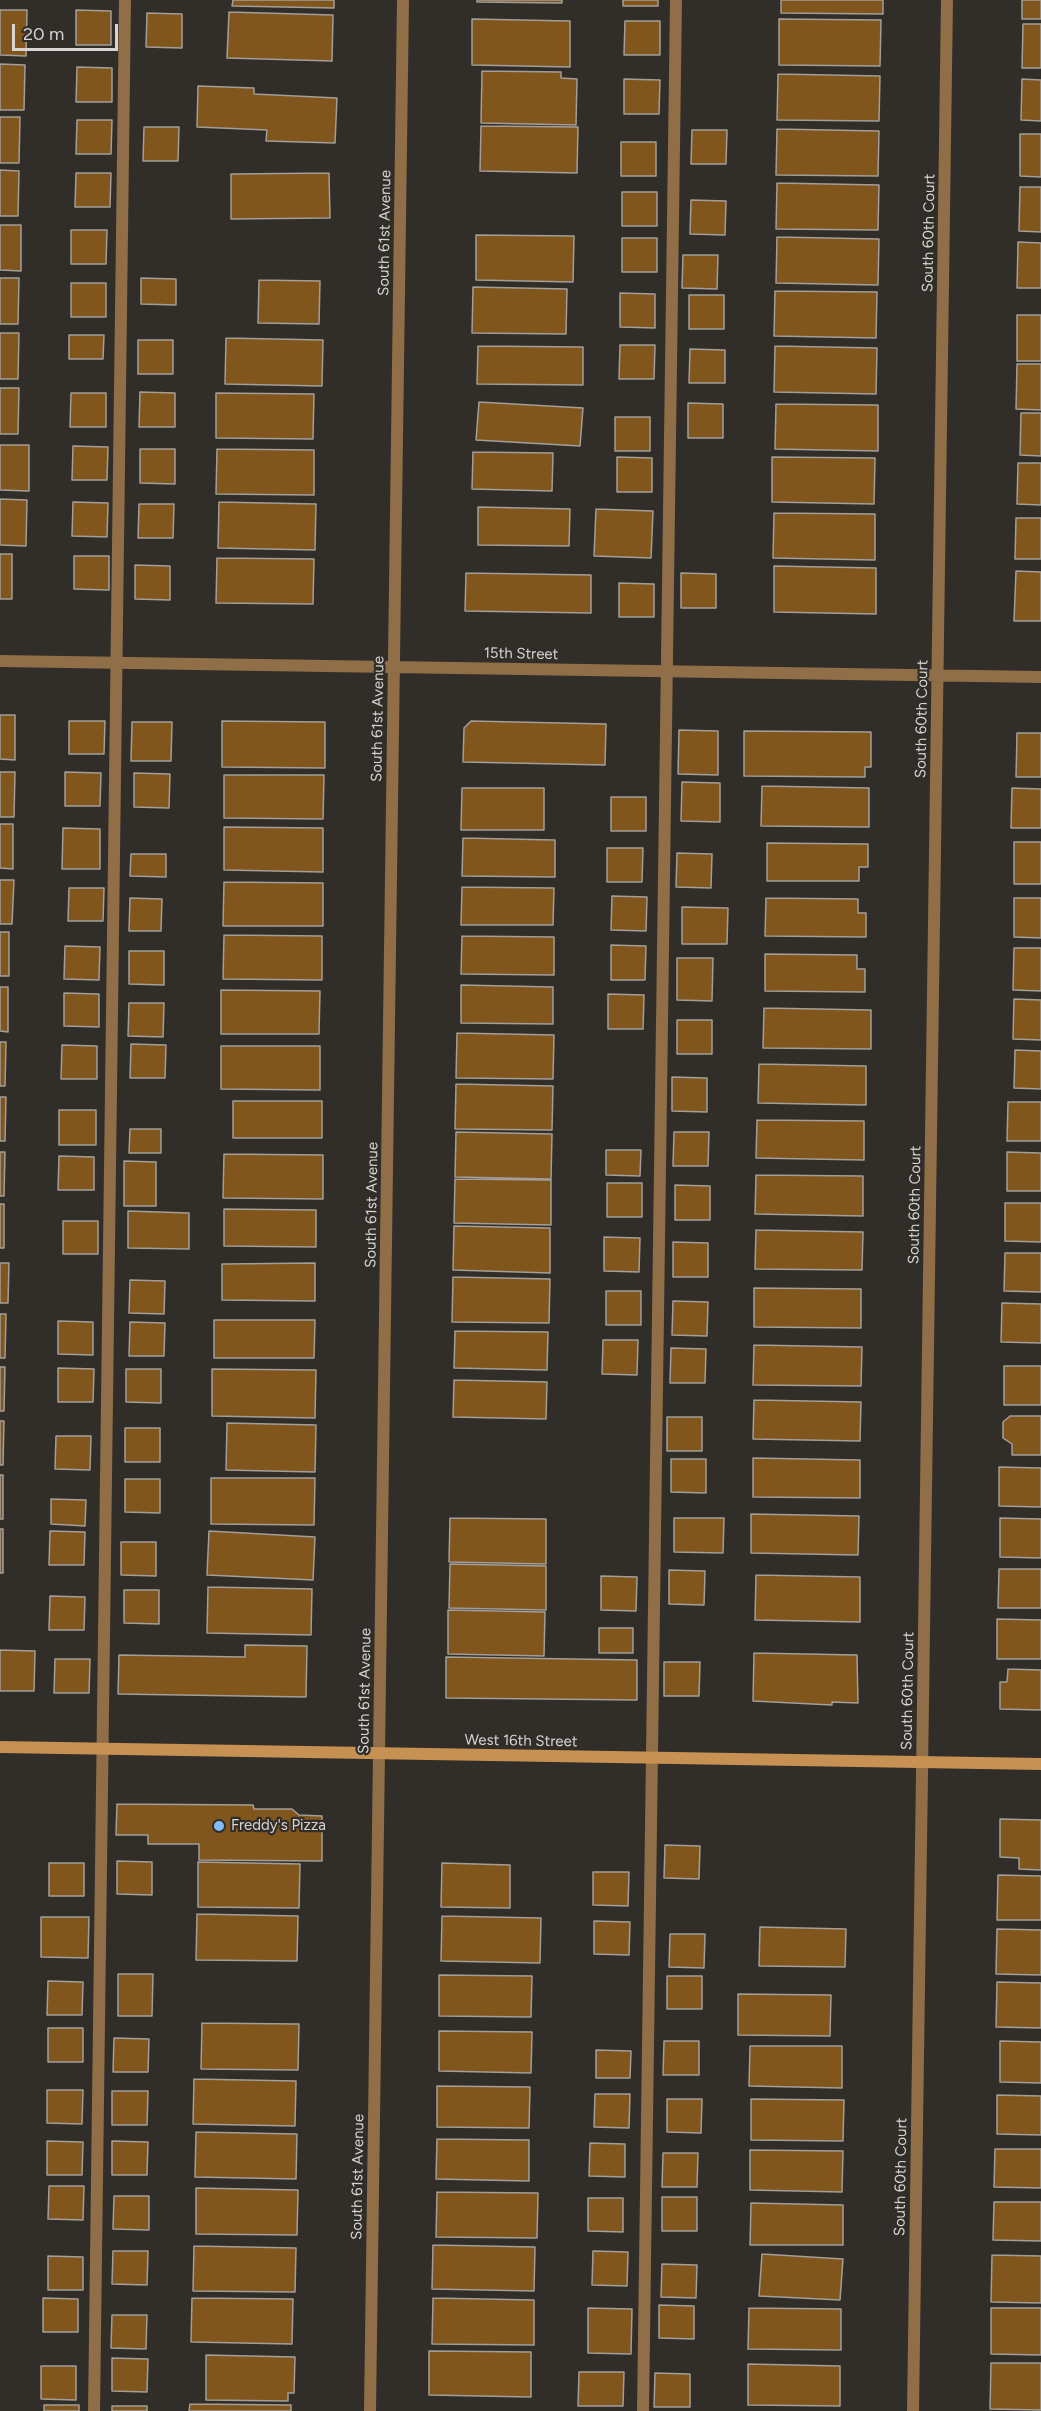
<!DOCTYPE html>
<html>
<head>
<meta charset="utf-8">
<style>
  body { margin:0 }
  #map { position:relative; width:1041px; height:2411px; overflow:hidden; background:#312d28; font-family:Figtree,sans-serif }
  canvas { display:block }
  .scale { position:absolute; left:12px; top:24px; width:106px; height:27px; box-sizing:border-box; border:3px solid #d7d4d1; border-top:0; padding-left:8px; font-size:18px; line-height:21px; white-space:nowrap; color:#d7d4d1; -webkit-text-stroke:4px #312d28; paint-order:stroke }
</style>
</head>
<body>
<div id="map">
<canvas width="1041" height="2411"></canvas>
<div class="scale">20 m</div>
</div>
<script>
const context = document.querySelector('canvas').getContext('2d');
context.lineJoin = 'round';
function paint(path, color) { context.fillStyle = color; context.fill(path, 'evenodd'); }
const poly = rows => new Path2D(rows.map(r => 'M' + r).join(''));
function stroke(path, color, width, dash) { context.strokeStyle = color; context.lineWidth = width; context.lineCap = dash ? 'butt' : 'round'; context.setLineDash(dash || []); context.stroke(path); }
function drawText(font, color, halo, rows, align = 'center') {
  context.font = font + ' Figtree,sans-serif'; context.lineWidth = 4.5; context.setLineDash([]); context.textBaseline = 'middle'; context.strokeStyle = halo; context.fillStyle = color; for (const [text, x, y, turn = 0] of rows) {
    context.save(); context.translate(x, y); context.rotate((+turn || 0) * Math.PI / 180); context.textAlign = isNaN(turn) ? turn : align; if (halo) context.strokeText(text, 0, 0); context.fillText(text, 0, 0); context.restore();
  }
}
const building = poly([
  [233,0,334,0,334,8,232,6,233,0],
  [477,0,562,0,562,3,477,2,477,0],
  [623,0,658,0,658,6,623,6,623,0],
  [781,0,883,0,883,14,781,13,781,0],
  [1022,0,1041,0,1041,19,1022,19,1022,0],
  [0,10,27,10,26,56,0,55,0,10],
  [76,10,111,11,111,45,76,45,76,10],
  [229,12,333,15,332,61,227,58,229,12],
  [147,13,182,14,182,48,146,47,147,13],
  [472,19,570,21,570,67,472,65,472,19],
  [779,19,881,20,880,66,779,65,779,19],
  [625,21,660,21,660,55,624,55,625,21],
  [1023,24,1041,24,1041,68,1022,68,1023,24],
  [0,64,25,65,24,110,0,110,0,64],
  [77,67,112,68,112,102,76,102,77,67],
  [482,71,561,72,561,78,577,79,576,125,481,123,482,71],
  [778,74,880,76,879,121,777,120,778,74],
  [624,79,660,80,659,114,624,114,624,79],
  [1022,79,1041,80,1041,121,1021,120,1022,79],
  [198,86,254,88,254,94,337,98,335,143,266,141,267,130,197,127,198,86],
  [0,117,20,117,19,163,0,163,0,117],
  [77,120,112,120,111,154,76,154,77,120],
  [481,126,578,127,577,173,480,171,481,126],
  [144,127,179,127,178,161,143,161,144,127],
  [777,129,879,131,878,176,776,175,777,129],
  [692,130,727,130,726,164,691,164,692,130],
  [1020,134,1041,134,1041,177,1020,176,1020,134],
  [621,142,656,142,656,176,621,176,621,142],
  [0,170,19,171,18,216,0,216,0,170],
  [76,173,111,173,110,207,75,207,76,173],
  [329,173,330,218,231,219,231,174,329,173],
  [777,183,879,185,878,230,776,229,777,183],
  [1020,187,1041,187,1041,232,1019,231,1020,187],
  [622,192,657,192,657,226,622,226,622,192],
  [691,200,726,201,725,235,690,234,691,200],
  [0,225,21,225,21,271,0,270,0,225],
  [71,230,107,230,106,264,71,264,71,230],
  [476,235,574,236,573,282,476,280,476,235],
  [777,237,879,239,878,285,776,283,777,237],
  [622,238,657,238,657,272,622,272,622,238],
  [1018,242,1041,243,1041,288,1017,288,1018,242],
  [683,255,718,255,717,289,682,288,683,255],
  [0,278,19,278,18,324,0,324,0,278],
  [141,278,176,279,176,305,141,304,141,278],
  [259,280,320,281,319,324,258,323,259,280],
  [71,283,106,283,106,317,71,317,71,283],
  [473,287,567,289,566,334,472,333,473,287],
  [775,291,877,292,876,338,774,336,775,291],
  [620,293,655,294,655,328,620,327,620,293],
  [689,295,724,295,724,329,689,329,689,295],
  [1017,315,1041,315,1041,361,1017,361,1017,315],
  [0,333,19,333,18,379,0,379,0,333],
  [69,335,104,335,103,359,69,359,69,335],
  [226,338,323,340,322,386,225,384,226,338],
  [138,340,173,340,173,374,138,374,138,340],
  [620,345,655,345,654,379,619,379,620,345],
  [478,346,583,347,583,385,477,384,478,346],
  [775,346,877,348,876,394,774,392,775,346],
  [690,349,725,350,725,383,689,383,690,349],
  [1017,364,1041,364,1041,410,1016,409,1017,364],
  [0,388,19,388,18,434,0,434,0,388],
  [140,392,175,393,175,427,139,427,140,392],
  [71,393,106,393,106,427,70,427,71,393],
  [216,393,314,394,313,439,216,438,216,393],
  [479,402,583,408,580,446,476,440,479,402],
  [688,403,723,404,723,438,688,438,688,403],
  [776,404,878,405,878,451,775,449,776,404],
  [1021,413,1041,413,1041,456,1020,455,1021,413],
  [615,417,650,417,650,451,615,451,615,417],
  [0,445,29,445,29,491,0,490,0,445],
  [73,446,108,447,107,480,72,480,73,446],
  [140,449,175,449,175,484,140,483,140,449],
  [217,449,314,450,314,495,216,494,217,449],
  [473,452,553,453,552,491,472,489,473,452],
  [617,457,652,458,652,492,617,492,617,457],
  [772,457,875,458,874,504,772,502,772,457],
  [1018,463,1041,463,1041,505,1017,504,1018,463],
  [0,499,27,500,26,546,0,545,0,499],
  [73,502,108,503,107,537,72,536,73,502],
  [219,502,316,504,315,550,218,548,219,502],
  [139,504,174,504,173,538,138,538,139,504],
  [478,507,570,509,569,546,478,545,478,507],
  [596,509,653,511,651,558,594,556,596,509],
  [774,513,875,514,875,560,773,558,774,513],
  [1016,518,1041,518,1041,559,1015,559,1016,518],
  [0,554,12,554,12,599,0,599,0,554],
  [74,556,109,556,109,590,74,589,74,556],
  [217,558,314,559,313,604,216,603,217,558],
  [135,565,170,566,170,600,135,599,135,565],
  [774,566,876,568,876,614,774,612,774,566],
  [1016,571,1041,572,1041,621,1014,621,1016,571],
  [466,573,591,575,591,613,465,611,466,573],
  [681,573,716,574,716,608,681,608,681,573],
  [619,583,654,584,654,617,619,617,619,583],
  [0,715,15,715,15,760,0,759,0,715],
  [69,721,105,721,104,754,69,754,69,721],
  [222,721,325,722,325,768,222,767,222,721],
  [471,721,606,724,605,765,463,762,464,728,471,721],
  [132,722,172,722,171,761,131,761,132,722],
  [679,730,718,731,718,775,678,774,679,730],
  [744,731,871,732,871,767,865,767,865,777,744,776,744,731],
  [1017,733,1041,733,1041,777,1016,777,1017,733],
  [0,772,15,772,14,817,0,817,0,772],
  [65,772,101,773,100,806,65,806,65,772],
  [134,773,170,774,169,808,134,807,134,773],
  [224,775,324,775,323,819,224,818,224,775],
  [682,782,720,783,720,822,681,821,682,782],
  [762,786,869,788,869,827,761,826,762,786],
  [462,788,544,788,544,830,461,830,462,788],
  [1012,788,1041,789,1041,828,1011,828,1012,788],
  [611,797,646,797,646,831,611,831,611,797],
  [0,824,13,824,13,869,0,868,0,824],
  [224,827,323,828,323,872,224,870,224,827],
  [63,828,100,829,100,869,62,869,63,828],
  [463,838,555,840,555,877,462,876,463,838],
  [1014,842,1041,842,1041,884,1014,884,1014,842],
  [767,843,868,844,868,867,859,867,859,881,767,881,767,843],
  [607,848,643,848,642,882,607,882,607,848],
  [677,853,712,854,711,888,676,887,677,853],
  [131,854,166,854,166,877,130,876,131,854],
  [0,880,14,880,12,924,0,924,0,880],
  [224,882,323,883,323,926,223,926,224,882],
  [462,887,554,888,553,925,461,925,462,887],
  [69,888,104,888,103,921,68,921,69,888],
  [612,896,647,897,646,931,611,930,612,896],
  [130,898,162,899,161,931,129,931,130,898],
  [766,898,858,899,858,913,866,913,866,937,765,936,766,898],
  [1014,898,1041,898,1041,938,1014,937,1014,898],
  [682,907,728,908,727,944,682,944,682,907],
  [0,932,9,932,9,976,0,976,0,932],
  [224,935,322,936,322,980,223,979,224,935],
  [462,936,554,937,554,975,461,974,462,936],
  [611,945,646,946,645,980,611,980,611,945],
  [65,946,100,947,99,980,64,979,65,946],
  [1014,948,1041,948,1041,991,1013,990,1014,948],
  [129,951,164,951,164,985,129,984,129,951],
  [765,954,857,955,857,969,865,969,865,992,765,991,765,954],
  [677,958,713,958,712,1001,677,1000,677,958],
  [461,985,553,987,553,1024,461,1023,461,985],
  [0,987,8,987,8,1032,0,1031,0,987],
  [221,990,320,991,319,1034,221,1034,221,990],
  [64,993,99,994,99,1027,64,1026,64,993],
  [608,994,644,995,643,1029,608,1029,608,994],
  [1014,999,1041,1000,1041,1040,1013,1039,1014,999],
  [129,1003,164,1003,163,1037,128,1036,129,1003],
  [764,1008,871,1010,871,1049,763,1048,764,1008],
  [677,1020,712,1020,712,1054,677,1054,677,1020],
  [457,1033,554,1035,553,1079,456,1078,457,1033],
  [0,1042,6,1042,5,1086,0,1086,0,1042],
  [131,1044,166,1045,165,1078,130,1078,131,1044],
  [62,1045,97,1046,97,1079,61,1079,62,1045],
  [221,1046,320,1046,320,1090,221,1089,221,1046],
  [1015,1050,1041,1051,1041,1089,1014,1088,1015,1050],
  [759,1064,866,1066,866,1105,758,1103,759,1064],
  [672,1077,707,1078,707,1112,672,1111,672,1077],
  [456,1084,553,1086,552,1130,455,1129,456,1084],
  [0,1097,6,1097,5,1141,0,1141,0,1097],
  [233,1101,322,1101,322,1138,233,1138,233,1101],
  [1008,1102,1041,1102,1041,1141,1007,1141,1008,1102],
  [59,1110,96,1110,96,1145,59,1145,59,1110],
  [757,1120,864,1121,864,1160,756,1158,757,1120],
  [130,1129,161,1129,161,1153,129,1153,130,1129],
  [456,1132,552,1134,551,1179,455,1177,456,1132],
  [674,1132,709,1132,708,1166,673,1166,674,1132],
  [606,1150,641,1150,640,1176,606,1175,606,1150],
  [0,1152,5,1152,4,1196,0,1196,0,1152],
  [1007,1152,1041,1153,1041,1191,1007,1191,1007,1152],
  [224,1154,323,1155,323,1199,223,1198,224,1154],
  [59,1156,94,1157,94,1190,58,1190,59,1156],
  [124,1161,156,1162,156,1206,124,1206,124,1161],
  [756,1175,863,1176,863,1216,755,1214,756,1175],
  [455,1179,551,1180,551,1225,454,1223,455,1179],
  [607,1183,642,1183,642,1217,607,1217,607,1183],
  [675,1185,710,1186,710,1220,675,1220,675,1185],
  [1005,1203,1041,1203,1041,1242,1005,1241,1005,1203],
  [0,1204,4,1204,4,1248,0,1248,0,1204],
  [224,1209,316,1210,316,1247,224,1246,224,1209],
  [128,1211,189,1213,189,1249,128,1248,128,1211],
  [63,1221,98,1221,98,1254,63,1254,63,1221],
  [454,1226,550,1228,550,1273,453,1270,454,1226],
  [756,1230,863,1232,862,1270,755,1269,756,1230],
  [604,1237,640,1238,639,1272,604,1271,604,1237],
  [673,1242,708,1243,708,1277,673,1277,673,1242],
  [1005,1253,1041,1253,1041,1292,1004,1291,1005,1253],
  [0,1263,9,1263,8,1303,0,1303,0,1263],
  [315,1263,315,1301,222,1300,222,1264,315,1263],
  [453,1277,550,1279,549,1323,452,1322,453,1277],
  [130,1280,165,1281,164,1314,129,1313,130,1280],
  [754,1288,861,1289,861,1328,754,1327,754,1288],
  [606,1291,641,1291,641,1325,606,1325,606,1291],
  [673,1301,708,1302,707,1336,672,1335,673,1301],
  [1002,1303,1041,1304,1041,1343,1001,1342,1002,1303],
  [0,1314,6,1314,5,1358,0,1358,0,1314],
  [214,1320,315,1320,314,1358,214,1358,214,1320],
  [58,1321,93,1322,93,1355,58,1354,58,1321],
  [130,1322,165,1323,164,1356,129,1356,130,1322],
  [455,1331,548,1332,547,1370,454,1368,455,1331],
  [603,1340,638,1340,637,1375,602,1374,603,1340],
  [754,1345,862,1347,861,1386,753,1385,754,1345],
  [671,1348,706,1349,705,1383,670,1383,671,1348],
  [1004,1366,1041,1366,1041,1405,1004,1405,1004,1366],
  [0,1367,5,1367,4,1411,0,1411,0,1367],
  [58,1368,94,1369,93,1402,58,1402,58,1368],
  [126,1369,161,1369,161,1403,126,1402,126,1369],
  [212,1369,316,1370,315,1418,212,1416,212,1369],
  [454,1380,547,1382,546,1419,453,1417,454,1380],
  [754,1400,861,1402,860,1441,753,1439,754,1400],
  [1010,1416,1041,1416,1041,1455,1012,1455,1012,1444,1003,1438,1003,1422,1010,1416],
  [667,1417,702,1417,702,1451,667,1451,667,1417],
  [0,1421,4,1421,3,1465,0,1465,0,1421],
  [227,1423,316,1425,315,1472,226,1470,227,1423],
  [125,1428,160,1428,160,1462,125,1462,125,1428],
  [56,1436,91,1436,90,1470,55,1469,56,1436],
  [753,1458,860,1460,860,1498,753,1497,753,1458],
  [671,1459,706,1459,706,1493,671,1492,671,1459],
  [999,1467,1041,1468,1041,1507,999,1506,999,1467],
  [0,1475,3,1475,3,1519,0,1519,0,1475],
  [211,1478,315,1478,314,1525,211,1524,211,1478],
  [125,1479,160,1479,160,1513,125,1512,125,1479],
  [51,1499,86,1500,85,1526,51,1524,51,1499],
  [751,1514,859,1516,858,1555,751,1553,751,1514],
  [450,1518,546,1519,546,1564,449,1562,450,1518],
  [674,1518,724,1518,723,1553,674,1552,674,1518],
  [1000,1518,1041,1519,1041,1558,1000,1557,1000,1518],
  [0,1529,3,1529,3,1573,0,1573,0,1529],
  [50,1531,85,1532,84,1565,49,1565,50,1531],
  [209,1531,315,1537,313,1580,207,1575,209,1531],
  [121,1542,156,1542,156,1576,121,1575,121,1542],
  [450,1564,546,1566,546,1610,449,1608,450,1564],
  [999,1569,1041,1569,1041,1608,998,1608,999,1569],
  [669,1570,705,1571,704,1605,669,1604,669,1570],
  [756,1575,860,1577,860,1622,755,1620,756,1575],
  [601,1576,637,1577,636,1611,601,1610,601,1576],
  [208,1587,312,1589,311,1635,207,1633,208,1587],
  [124,1590,159,1590,159,1624,124,1623,124,1590],
  [50,1596,85,1597,84,1630,49,1630,50,1596],
  [448,1610,545,1612,544,1656,448,1654,448,1610],
  [997,1619,1041,1620,1041,1659,997,1659,997,1619],
  [599,1628,633,1628,633,1653,599,1653,599,1628],
  [245,1645,307,1646,306,1697,118,1694,119,1655,245,1657,245,1645],
  [0,1650,35,1651,34,1691,0,1691,0,1650],
  [754,1653,857,1655,858,1703,832,1702,832,1705,753,1701,754,1653],
  [446,1657,637,1660,637,1700,446,1698,446,1657],
  [55,1659,90,1659,89,1693,54,1693,55,1659],
  [664,1662,700,1662,699,1696,664,1696,664,1662],
  [1008,1669,1041,1670,1041,1710,1000,1709,1000,1682,1007,1682,1008,1669],
  [117,1804,253,1805,254,1809,292,1809,299,1815,322,1816,322,1861,199,1860,199,1844,148,1844,148,1835,116,1835,117,1804],
  [1000,1819,1041,1820,1041,1870,1019,1869,1019,1858,1000,1857,1000,1819],
  [665,1845,700,1846,699,1879,664,1878,665,1845],
  [117,1861,152,1862,152,1895,117,1894,117,1861],
  [198,1862,300,1864,299,1908,198,1907,198,1862],
  [49,1863,84,1863,84,1896,49,1896,49,1863],
  [442,1863,510,1865,510,1908,441,1907,442,1863],
  [593,1872,629,1872,628,1906,593,1905,593,1872],
  [998,1875,1041,1876,1041,1920,997,1920,998,1875],
  [197,1914,298,1916,297,1961,196,1960,197,1914],
  [442,1916,541,1918,540,1963,441,1961,442,1916],
  [41,1917,89,1917,88,1958,41,1957,41,1917],
  [594,1921,630,1922,629,1955,594,1954,594,1921],
  [760,1927,846,1929,845,1967,759,1966,760,1927],
  [997,1929,1041,1930,1041,1975,996,1974,997,1929],
  [670,1934,705,1934,704,1968,669,1967,670,1934],
  [118,1974,153,1974,152,2016,118,2016,118,1974],
  [439,1975,532,1976,531,2017,439,2016,439,1975],
  [667,1976,702,1976,702,2009,667,2009,667,1976],
  [48,1981,83,1982,82,2015,47,2015,48,1981],
  [997,1982,1041,1983,1041,2028,996,2027,997,1982],
  [738,1994,831,1995,830,2036,738,2035,738,1994],
  [202,2023,299,2024,298,2070,201,2069,202,2023],
  [48,2028,83,2028,83,2062,48,2062,48,2028],
  [439,2031,532,2032,531,2073,439,2071,439,2031],
  [114,2038,149,2039,148,2072,113,2072,114,2038],
  [664,2041,699,2041,699,2075,663,2075,664,2041],
  [1000,2041,1041,2042,1041,2083,1000,2082,1000,2041],
  [750,2046,842,2046,842,2088,749,2086,750,2046],
  [596,2050,631,2051,630,2078,596,2078,596,2050],
  [194,2079,296,2081,295,2126,193,2124,194,2079],
  [437,2086,530,2087,529,2128,437,2127,437,2086],
  [47,2090,83,2090,82,2124,47,2123,47,2090],
  [112,2091,148,2091,147,2125,112,2125,112,2091],
  [595,2094,630,2094,629,2128,594,2127,595,2094],
  [997,2095,1041,2096,1041,2135,997,2134,997,2095],
  [667,2099,702,2099,701,2133,667,2132,667,2099],
  [751,2099,844,2100,843,2141,751,2140,751,2099],
  [196,2132,297,2134,296,2179,195,2177,196,2132],
  [437,2139,529,2140,529,2181,436,2179,437,2139],
  [47,2141,83,2142,82,2175,47,2175,47,2141],
  [112,2141,148,2142,147,2175,112,2175,112,2141],
  [590,2143,625,2144,625,2177,589,2176,590,2143],
  [995,2149,1041,2149,1041,2188,994,2187,995,2149],
  [750,2150,843,2151,842,2192,750,2190,750,2150],
  [663,2153,698,2153,697,2187,662,2187,663,2153],
  [49,2186,84,2186,83,2220,48,2219,49,2186],
  [196,2188,298,2190,297,2235,196,2234,196,2188],
  [437,2192,538,2193,537,2238,436,2237,437,2192],
  [114,2196,149,2196,149,2230,113,2229,114,2196],
  [662,2197,697,2197,697,2231,662,2231,662,2197],
  [588,2198,623,2198,623,2232,588,2231,588,2198],
  [994,2202,1041,2202,1041,2241,993,2240,994,2202],
  [751,2203,843,2205,843,2245,750,2245,751,2203],
  [433,2245,535,2247,534,2291,432,2289,433,2245],
  [194,2246,296,2248,295,2292,193,2291,194,2246],
  [113,2251,148,2251,147,2285,112,2284,113,2251],
  [593,2251,628,2252,627,2286,592,2285,593,2251],
  [762,2254,843,2259,840,2300,759,2296,762,2254],
  [992,2255,1041,2256,1041,2303,991,2302,992,2255],
  [48,2256,83,2257,83,2290,48,2290,48,2256],
  [662,2264,697,2265,696,2298,661,2297,662,2264],
  [43,2298,78,2299,78,2332,43,2332,43,2298],
  [192,2298,293,2299,292,2344,191,2342,192,2298],
  [433,2298,534,2300,534,2345,432,2344,433,2298],
  [659,2305,694,2306,694,2339,659,2338,659,2305],
  [588,2308,632,2309,631,2354,588,2353,588,2308],
  [749,2308,841,2309,841,2350,748,2349,749,2308],
  [991,2308,1041,2308,1041,2355,991,2354,991,2308],
  [112,2315,147,2315,146,2349,111,2348,112,2315],
  [429,2351,531,2352,531,2397,429,2395,429,2351],
  [206,2355,295,2357,294,2393,288,2393,288,2401,206,2400,206,2355],
  [112,2358,148,2359,147,2392,112,2391,112,2358],
  [991,2363,1041,2363,1041,2410,990,2409,991,2363],
  [748,2364,840,2366,840,2406,748,2405,748,2364],
  [41,2366,76,2366,76,2400,41,2399,41,2366],
  [579,2372,624,2372,623,2406,578,2406,579,2372],
  [655,2373,690,2374,690,2407,654,2407,655,2373],
  [190,2404,291,2405,291,2411,189,2411,190,2404],
  [44,2405,79,2405,79,2411,44,2411,44,2405],
  [112,2406,147,2406,147,2411,112,2411,112,2406]
]);
paint(building, '#81561d');
stroke(building, '#a39e99', 1.5);
stroke(poly([
  [94,2411,125,0],
  [643,2411,676,0]
]), '#8f6e48', 12);
stroke(poly([
  [0,661,1041,677],
  [370,2411,403,0],
  [913,2411,947,0]
]), '#8f6e48', 12);
stroke(poly([
  [0,1747,1041,1764]
]), '#c69152', 12);
for (const [x, y, r, color] of [
  [219,1826,6,"#80bdfa"]
]) { const dot = new Path2D(); dot.arc(x, y, r, 0, 2 * Math.PI); context.fillStyle = color; context.fill(dot); stroke(dot, '#312d28', 2); }
drawText('15px', '#d7d4d1', '#312d28', [
  ["South 61st Avenue",385,233,-89],
  ["South 60th Court",929,233,-89],
  ["15th Street",521,654,1],
  ["South 61st Avenue",378,719,-89],
  ["South 60th Court",922,719,-89],
  ["South 61st Avenue",372,1205,-89],
  ["South 60th Court",915,1205,-89],
  ["South 61st Avenue",365,1691,-89],
  ["South 60th Court",908,1691,-89],
  ["West 16th Street",521,1741,1],
  ["South 61st Avenue",358,2177,-89],
  ["South 60th Court",901,2177,-89]
]);
drawText('15px', '#d7d4d1', '#312d28', [
  ["Freddy's Pizza",231,1826]
], 'left');
</script>
</body>
</html>
